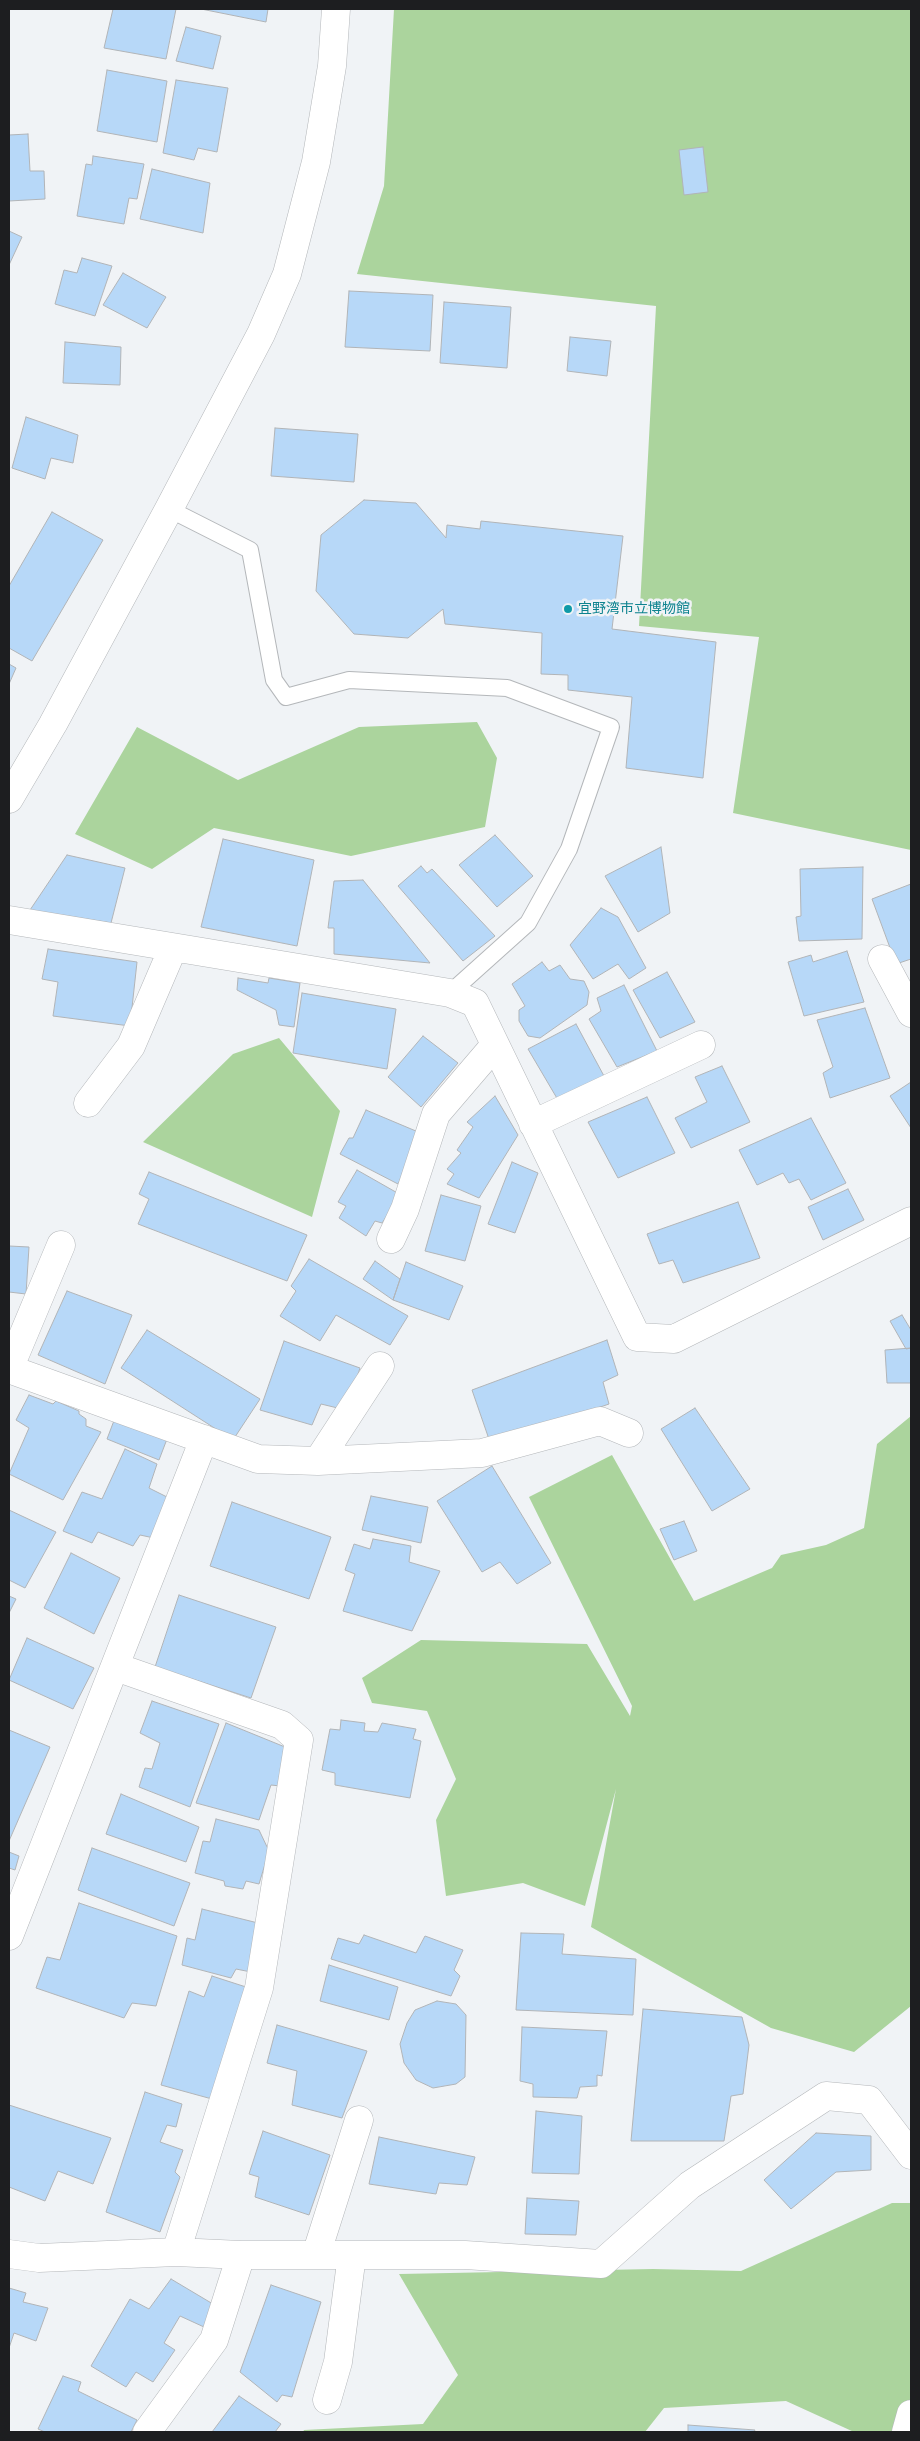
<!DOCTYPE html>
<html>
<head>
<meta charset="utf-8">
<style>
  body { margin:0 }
  #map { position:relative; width:920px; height:2441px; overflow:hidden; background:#f0f3f6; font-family:"Asap Condensed",sans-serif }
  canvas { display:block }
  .frame { position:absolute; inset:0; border:10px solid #1d1e20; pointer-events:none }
</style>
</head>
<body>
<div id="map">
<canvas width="920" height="2441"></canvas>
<div class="frame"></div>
</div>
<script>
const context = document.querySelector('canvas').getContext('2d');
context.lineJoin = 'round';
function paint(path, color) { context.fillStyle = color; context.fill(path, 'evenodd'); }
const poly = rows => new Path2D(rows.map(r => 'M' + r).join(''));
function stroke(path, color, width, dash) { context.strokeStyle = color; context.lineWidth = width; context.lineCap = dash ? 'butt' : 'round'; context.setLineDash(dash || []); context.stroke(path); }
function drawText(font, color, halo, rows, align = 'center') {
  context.font = font + ' "Asap Condensed","Noto Sans JP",sans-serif'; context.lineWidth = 5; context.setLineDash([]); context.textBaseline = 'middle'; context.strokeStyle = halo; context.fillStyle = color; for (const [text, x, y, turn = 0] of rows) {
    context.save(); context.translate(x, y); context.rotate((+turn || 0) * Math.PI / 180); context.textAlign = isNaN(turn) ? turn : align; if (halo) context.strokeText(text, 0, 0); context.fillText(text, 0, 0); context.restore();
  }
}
paint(poly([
  [394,9,911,9,911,850,733,813,759,637,639,626,656,306,357,274,384,186],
  [477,722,497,758,485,827,351,856,214,828,152,869,75,834,137,727,238,780,359,727],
  [279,1038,340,1111,312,1217,143,1142,233,1054],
  [911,1416,911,2006,854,2052,771,2028,591,1927,616,1789,585,1906,523,1883,446,1896,436,1820,456,1779,427,1711,372,1703,362,1678,421,1640,587,1644,630,1716,632,1706,529,1497,612,1455,694,1601,772,1568,781,1555,826,1545,864,1528,877,1444],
  [892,2203,911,2203,911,2432,854,2432,786,2401,664,2408,645,2432,303,2432,304,2430,423,2424,458,2375,399,2274,653,2269,741,2271]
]), '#abd49d');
const building = poly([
  [113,9,176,9,166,59,104,48,113,9],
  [201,9,268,9,266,22,201,9],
  [186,27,221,36,213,69,176,61,186,27],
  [107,70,167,81,157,142,97,131,107,70],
  [176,80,228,88,217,152,198,148,194,160,163,153,176,80],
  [28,134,30,171,44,171,45,199,9,201,9,135,28,134],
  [703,147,708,192,684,195,679,150,703,147],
  [93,156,144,164,137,199,129,198,124,224,77,216,86,164,92,165,93,156],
  [152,169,210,183,203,233,140,219,152,169],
  [9,231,22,237,9,265,9,231],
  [82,258,112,266,95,316,55,304,64,270,77,273,82,258],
  [123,273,166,297,147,328,103,305,123,273],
  [349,291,433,295,430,351,345,347,349,291],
  [444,302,511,307,507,368,440,363,444,302],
  [570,337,611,341,607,376,567,371,570,337],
  [65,342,121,347,120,385,63,383,65,342],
  [26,417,78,435,73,463,51,458,45,479,12,468,26,417],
  [275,428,358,434,354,482,271,476,275,428],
  [364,500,416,503,446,538,447,525,480,529,481,521,623,536,612,629,716,642,703,778,626,768,632,697,568,690,568,675,541,674,542,633,445,624,443,609,408,638,354,634,316,591,321,535,364,500],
  [52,512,103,540,32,661,9,648,9,586,52,512],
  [9,664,16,668,9,684,9,664],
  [495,835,533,876,497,907,459,865,495,835],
  [223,839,314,860,297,946,201,927,223,839],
  [661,847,670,913,638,932,605,876,661,847],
  [67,855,125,868,111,923,30,910,67,855],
  [421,866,427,873,432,869,495,936,463,961,398,886,421,866],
  [863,867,862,939,799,941,796,917,801,916,800,869,863,867],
  [363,880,430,963,334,954,334,928,328,928,334,881,363,880],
  [911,884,911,959,896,964,872,899,911,884],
  [601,908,618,917,646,968,629,979,618,964,593,979,570,945,601,908],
  [48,949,137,962,130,1026,53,1016,58,982,42,979,48,949],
  [847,951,864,1002,804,1016,788,962,811,955,813,962,847,951],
  [542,962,549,971,560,965,570,979,584,981,589,992,587,1005,540,1038,528,1036,519,1021,519,1010,525,1006,512,984,542,962],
  [667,972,695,1022,660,1038,633,990,667,972],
  [238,978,268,983,269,978,300,983,294,1027,279,1025,276,1010,237,990,238,978],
  [624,985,657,1051,617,1067,589,1019,601,1011,597,998,624,985],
  [302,993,396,1009,387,1069,293,1053,302,993],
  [865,1008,890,1078,830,1098,823,1073,833,1067,817,1020,865,1008],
  [576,1024,604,1076,558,1100,528,1049,576,1024],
  [423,1036,458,1063,421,1107,388,1077,423,1036],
  [722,1066,750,1122,691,1148,675,1118,707,1102,695,1077,722,1066],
  [911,1082,911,1128,890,1096,911,1082],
  [495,1096,518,1135,479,1198,447,1184,454,1174,447,1169,461,1153,457,1150,473,1127,467,1122,495,1096],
  [647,1097,675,1153,618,1178,588,1122,647,1097],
  [366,1110,423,1134,398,1184,340,1154,349,1138,353,1138,366,1110],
  [811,1118,846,1183,811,1200,799,1179,789,1183,783,1173,757,1185,739,1150,811,1118],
  [512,1162,538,1173,515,1233,488,1224,512,1162],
  [357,1170,401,1195,382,1223,375,1221,366,1236,339,1218,346,1206,338,1202,357,1170],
  [149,1172,307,1235,287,1281,138,1224,149,1199,139,1194,149,1172],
  [848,1189,864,1220,823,1240,808,1207,848,1189],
  [441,1195,481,1206,465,1261,425,1251,441,1195],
  [738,1202,760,1258,683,1283,673,1260,659,1264,647,1234,738,1202],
  [9,1246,29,1247,26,1294,9,1292,9,1246],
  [309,1259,408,1316,390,1345,336,1315,320,1341,280,1316,296,1291,291,1286,309,1259],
  [375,1261,400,1279,393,1300,363,1279,375,1261],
  [406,1262,463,1286,449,1320,393,1300,406,1262],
  [67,1291,132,1315,105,1384,38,1355,67,1291],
  [902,1315,911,1330,911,1348,906,1349,890,1321,902,1315],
  [147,1330,260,1399,233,1440,121,1368,147,1330],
  [607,1340,618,1375,603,1382,609,1404,491,1445,472,1390,607,1340],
  [284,1341,360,1368,346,1410,321,1404,312,1425,260,1410,284,1341],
  [911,1348,911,1383,887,1383,885,1350,911,1348],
  [29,1395,53,1404,56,1401,79,1411,79,1414,86,1419,86,1426,101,1432,63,1500,9,1474,29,1428,16,1420,29,1395],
  [695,1408,750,1489,712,1511,661,1429,695,1408],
  [115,1418,167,1439,159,1460,107,1439,115,1418],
  [125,1449,157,1464,149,1488,171,1499,154,1538,140,1535,133,1546,98,1532,92,1543,63,1531,82,1492,102,1499,125,1449],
  [492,1466,551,1563,517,1584,500,1562,482,1572,437,1501,492,1466],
  [371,1496,428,1507,421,1543,362,1530,371,1496],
  [232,1502,331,1537,309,1599,210,1566,232,1502],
  [9,1510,56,1532,25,1588,9,1580,9,1510],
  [684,1521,697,1551,674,1560,660,1529,684,1521],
  [373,1539,411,1546,409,1562,440,1571,412,1631,343,1611,355,1574,345,1570,354,1544,370,1549,373,1539],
  [71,1553,120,1578,94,1634,44,1608,71,1553],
  [179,1595,276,1627,251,1698,155,1667,179,1595],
  [9,1596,16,1599,9,1613,9,1596],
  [27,1638,94,1668,73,1709,9,1680,27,1638],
  [152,1701,219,1724,190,1807,139,1787,145,1768,152,1769,160,1743,140,1733,152,1701],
  [341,1720,365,1723,364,1731,378,1732,382,1723,416,1729,413,1739,421,1741,410,1798,335,1785,335,1773,322,1770,330,1729,340,1730,341,1720],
  [226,1723,285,1747,280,1786,271,1785,259,1820,196,1803,226,1723],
  [9,1730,50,1747,9,1841,9,1730],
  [121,1794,199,1827,186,1862,106,1834,121,1794],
  [216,1819,259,1830,269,1851,259,1884,246,1881,243,1889,225,1886,224,1881,195,1873,203,1841,210,1842,216,1819],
  [92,1848,190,1883,174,1926,78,1890,92,1848],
  [9,1852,19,1856,15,1870,9,1868,9,1852],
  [79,1903,177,1936,156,2006,132,2003,124,2018,36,1988,47,1957,60,1960,79,1903],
  [202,1909,258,1923,251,1972,236,1969,231,1978,182,1965,187,1938,195,1940,202,1909],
  [521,1933,564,1934,562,1954,636,1959,633,2015,516,2010,521,1933],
  [364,1935,416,1953,425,1936,463,1950,454,1970,460,1976,451,1996,331,1959,338,1938,359,1944,364,1935],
  [329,1965,398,1987,389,2020,320,2001,329,1965],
  [212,1976,246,1987,212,2099,161,2085,189,1991,204,1997,212,1976],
  [437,2001,456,2004,466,2015,465,2077,456,2084,433,2088,416,2080,404,2063,400,2044,407,2023,415,2010,437,2001],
  [643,2009,742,2017,749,2045,743,2094,731,2096,724,2141,631,2141,643,2009],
  [277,2025,367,2051,342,2118,292,2105,297,2071,267,2063,277,2025],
  [522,2027,607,2031,602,2076,597,2075,597,2086,580,2087,577,2098,533,2097,533,2084,520,2081,522,2027],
  [145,2092,182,2104,176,2127,167,2125,160,2142,183,2150,175,2172,180,2177,160,2232,106,2212,145,2092],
  [9,2105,111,2138,93,2184,58,2171,45,2201,9,2187,9,2105],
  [536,2111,582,2116,579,2174,532,2173,536,2111],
  [263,2131,330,2155,309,2215,255,2197,259,2177,249,2174,263,2131],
  [816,2133,871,2136,871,2170,836,2172,791,2209,764,2180,816,2133],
  [379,2137,475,2157,467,2185,439,2183,436,2194,369,2184,379,2137],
  [527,2198,579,2201,576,2235,525,2234,527,2198],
  [171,2279,218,2307,204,2327,180,2316,164,2343,175,2350,153,2382,136,2372,126,2387,91,2366,130,2299,149,2309,171,2279],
  [271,2285,321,2302,292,2397,282,2395,277,2402,240,2372,271,2285],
  [9,2288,26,2293,23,2302,48,2308,36,2341,14,2333,9,2348,9,2288],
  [63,2376,81,2382,78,2391,137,2420,131,2432,45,2432,38,2429,63,2376],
  [239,2396,281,2424,275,2432,212,2432,239,2396],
  [688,2425,755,2430,754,2432,688,2432,688,2425]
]);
paint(building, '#b7d8f8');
stroke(building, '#b1b4b7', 1);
const lane = poly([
  [169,509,250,550,274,680,286,697,349,680,507,688,611,727,569,849,528,923,450,993]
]);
const street = poly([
  [9,920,450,993,475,1003,637,1337,674,1339,911,1221],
  [882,959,911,1013],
  [88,1103,131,1046,173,948],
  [533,1124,701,1045],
  [391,1239,405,1209,436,1114,495,1045],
  [9,1369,258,1459,318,1461,482,1453,600,1421,629,1433],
  [9,1369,61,1245],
  [318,1461,380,1366],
  [116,1667,282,1725,299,1740,259,1988,176,2252],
  [9,1936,204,1439],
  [9,2254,39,2258,176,2252,241,2255,465,2255,601,2264,690,2185,826,2096,869,2100,911,2155],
  [316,2255,359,2120],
  [327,2400,338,2362,352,2255],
  [147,2432,214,2340,241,2255],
  [906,2432,911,2414]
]);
const secondary = poly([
  [9,799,53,724,169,509,261,334,287,274,316,162,332,66,336,9]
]);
stroke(lane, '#b4b7ba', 18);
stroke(street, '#b4b7ba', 29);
stroke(secondary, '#b4b7ba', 29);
stroke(lane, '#fff', 16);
stroke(street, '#fff', 28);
stroke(secondary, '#fff', 28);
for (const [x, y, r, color] of [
  [568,609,5,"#0f9aa8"]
]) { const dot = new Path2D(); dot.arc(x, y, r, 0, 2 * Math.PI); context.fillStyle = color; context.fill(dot); stroke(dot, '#f0f3f6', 2); }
drawText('14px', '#0d838f', '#f0f3f6', [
  ["宜野湾市立博物館",578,609]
], 'left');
</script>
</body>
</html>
